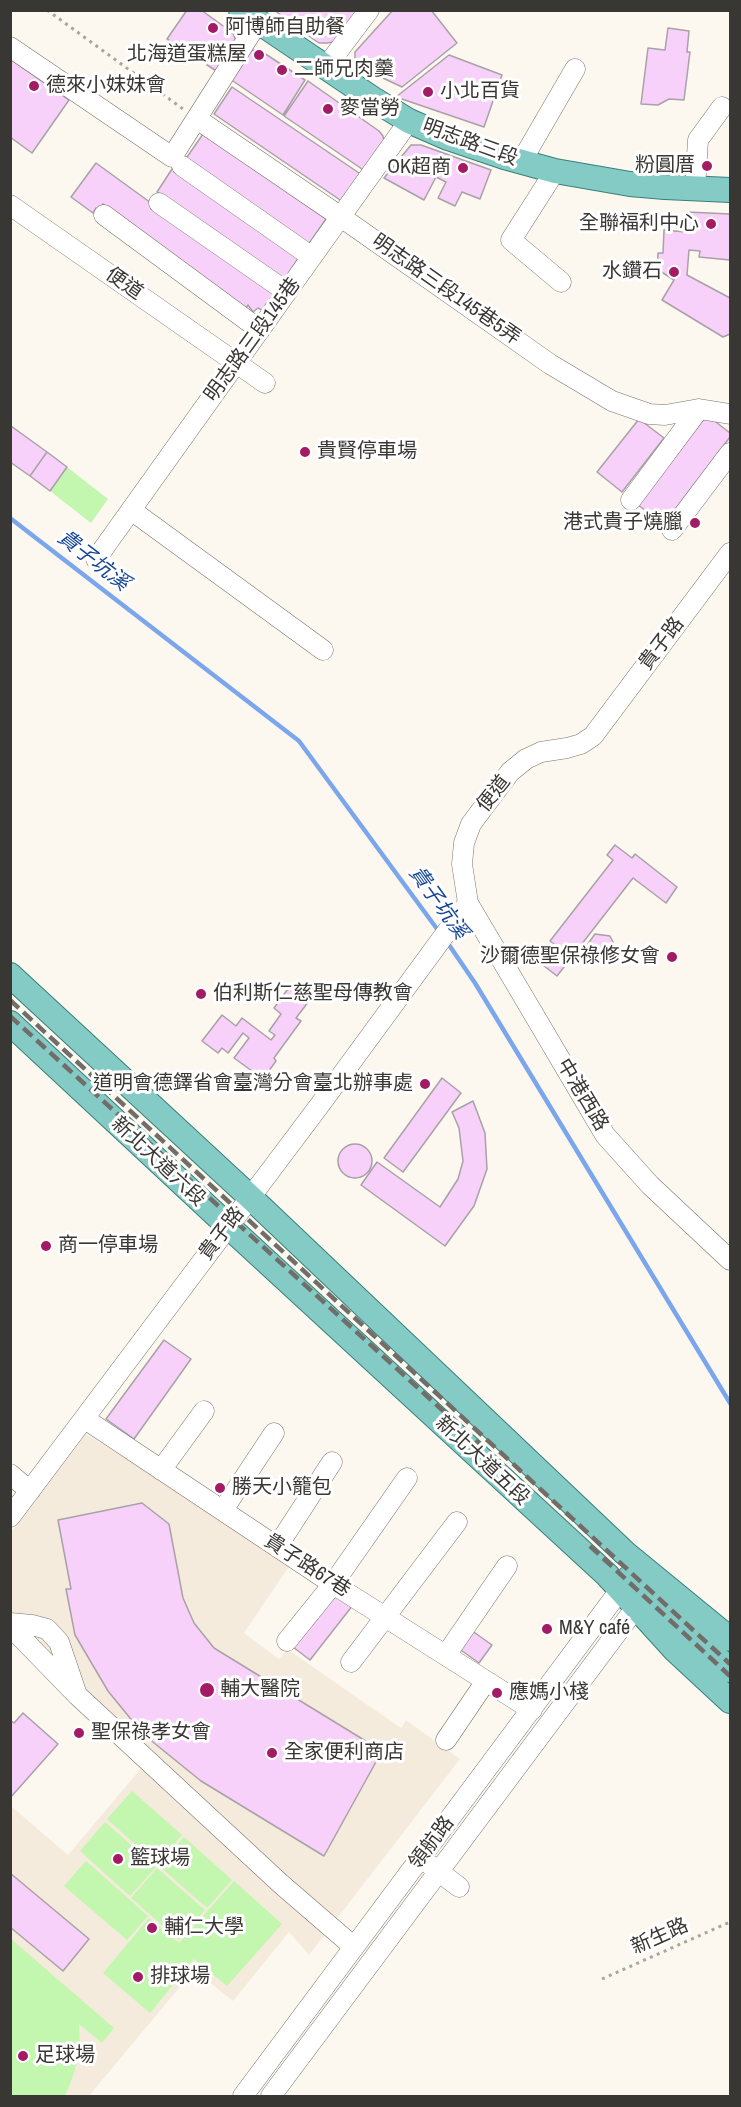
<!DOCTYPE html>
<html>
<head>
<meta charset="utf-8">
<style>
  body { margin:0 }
  #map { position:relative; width:741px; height:2107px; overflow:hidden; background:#fdf8ef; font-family:"Archivo Narrow",sans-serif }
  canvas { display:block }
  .frame { position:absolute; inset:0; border:12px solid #393734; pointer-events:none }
</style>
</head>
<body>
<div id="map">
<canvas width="741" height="2107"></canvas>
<div class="frame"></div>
</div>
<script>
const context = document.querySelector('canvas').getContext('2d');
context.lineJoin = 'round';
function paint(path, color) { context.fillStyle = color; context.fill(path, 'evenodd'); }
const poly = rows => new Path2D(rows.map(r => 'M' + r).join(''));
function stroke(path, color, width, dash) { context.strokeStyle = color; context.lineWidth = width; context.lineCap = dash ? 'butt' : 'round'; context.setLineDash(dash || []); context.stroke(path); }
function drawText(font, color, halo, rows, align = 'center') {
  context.font = font + ' "Archivo Narrow","Noto Sans TC",sans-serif'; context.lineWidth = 6; context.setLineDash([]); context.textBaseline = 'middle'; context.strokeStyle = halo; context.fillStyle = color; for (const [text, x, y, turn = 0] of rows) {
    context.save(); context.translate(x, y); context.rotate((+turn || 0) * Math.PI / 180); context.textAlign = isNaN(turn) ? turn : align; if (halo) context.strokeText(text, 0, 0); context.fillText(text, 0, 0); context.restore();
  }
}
paint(poly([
  [86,1434,292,1562,244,1633,279,1659,287,1649,401,1728,406,1720,460,1759,309,1955,289,1932,233,2001,194,1970,89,2096,11,2096,11,1806,68,1855,143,1766,11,1630,10,1533]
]), '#f5ebdd');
paint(poly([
  [67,467,108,499,91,523,50,491],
  [132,1791,182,1835,157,1864,107,1819],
  [105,1822,156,1867,130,1896,80,1851],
  [184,1837,232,1880,207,1908,159,1866],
  [86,1861,148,1916,127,1940,64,1886],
  [157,1868,205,1910,179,1940,131,1898],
  [234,1881,282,1924,227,1986,194,1959,150,2013,103,1973,149,1918,179,1943],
  [11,1939,114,2028,102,2043,79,2024,80,2047,74,2073,65,2096,11,2096]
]), '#c3f6ae');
stroke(poly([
  [10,518,299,741,440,933],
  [447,942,475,983,730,1403]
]), '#7ca6ec', 4.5);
const building = poly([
  [187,10,201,10,233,33,236,41,218,72,167,39,187,10],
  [274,10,360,10,344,32,333,42,327,43,319,43,313,39,274,10],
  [393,10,431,10,457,43,402,87,355,65,355,52,393,10],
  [668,28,689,31,687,52,690,52,684,100,669,99,658,105,641,104,648,48,665,50,668,28],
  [252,50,261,51,305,80,283,115,230,79,247,53,252,50],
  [449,55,502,75,484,127,396,97,449,55],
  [10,59,69,100,32,153,10,137,10,59],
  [308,81,379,131,383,136,384,141,365,171,284,116,308,81],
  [232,87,362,175,343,202,214,114,232,87],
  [203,134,326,219,308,245,185,160,203,134],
  [411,145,421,145,491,170,480,199,462,192,455,206,438,198,446,182,436,177,424,200,384,178,411,145],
  [96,163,275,293,262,310,258,308,253,312,248,305,246,308,103,204,99,211,96,208,93,213,71,197,96,163],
  [174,166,301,254,284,280,157,192,174,166],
  [687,212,730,214,730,260,699,257,700,251,689,250,687,275,730,298,730,334,723,337,662,300,674,280,657,269,658,253,663,253,664,230,686,232,687,212],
  [707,415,730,433,730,437,664,524,638,505,707,415],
  [639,419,664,438,622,492,597,472,639,419],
  [11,426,47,452,30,476,10,462,11,426],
  [47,452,67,467,50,491,30,476,47,452],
  [615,845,632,858,635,854,677,887,666,903,633,878,557,976,544,966,558,947,550,941,613,860,607,855,615,845],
  [595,934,610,936,618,952,607,965,592,963,585,948,595,934],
  [290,986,309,1001,296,1018,301,1021,274,1058,276,1061,263,1079,234,1058,249,1038,243,1033,228,1053,222,1048,218,1053,202,1041,222,1015,236,1026,242,1018,271,1040,275,1035,269,1031,281,1014,274,1008,290,986],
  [442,1078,461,1093,403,1172,384,1158,442,1078],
  [473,1101,485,1133,487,1169,474,1206,445,1246,361,1185,377,1162,440,1207,458,1179,463,1161,459,1128,452,1112,473,1101],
  '338 1161a17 17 0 1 1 34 0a17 17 0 1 1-34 0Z',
  [164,1340,191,1359,134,1439,106,1419,164,1340],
  [142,1503,169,1524,183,1598,194,1623,214,1648,382,1751,324,1856,201,1781,143,1734,108,1691,75,1635,66,1589,71,1589,58,1520,142,1503],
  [331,1588,353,1605,310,1660,289,1644,331,1588],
  [471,1630,492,1645,479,1663,458,1648,471,1630],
  [23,1713,58,1744,10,1798,10,1720,14,1723,23,1713],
  [10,1873,89,1939,63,1971,10,1927,10,1873]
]);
paint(building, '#f7d1f9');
stroke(building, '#a8a1a8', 1.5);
const minor = poly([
  [10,47,172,157,258,22],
  [326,67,369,10],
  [197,119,341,217,550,364,612,401,649,414,665,415,699,409,730,414],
  [521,162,575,69],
  [182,166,312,257],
  [555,171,511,240,561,282],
  [695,189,698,140,722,107],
  [159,203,287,292],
  [10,205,265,383],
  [104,215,260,330],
  [631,500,699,409],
  [131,510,323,650],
  [672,530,730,453],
  [730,553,593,736,581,744,567,748,541,752,526,759,510,772,471,824,464,843,462,864,468,903,605,1135,650,1185,730,1260],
  [96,559,409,121],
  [85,1419,333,1584,532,1710],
  [161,1470,204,1411],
  [10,1474,30,1491],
  [223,1510,274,1433],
  [10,1517,319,1106,468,903],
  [277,1547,332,1462],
  [10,1623,32,1625,47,1629,59,1642,77,1695,10,1626],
  [287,1641,333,1584,407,1478],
  [446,1655,507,1566],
  [351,1662,457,1522],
  [77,1695,281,1884,354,1947],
  [446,1740,486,1681],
  [430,1865,459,1887],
  [243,2096,620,1590],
  [271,2096,637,1606]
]);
const major = poly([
  [241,10,373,99,409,121,448,138,504,157,555,171,630,184,665,187,730,190],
  [10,975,250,1197,625,1553,730,1639],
  [10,1023,228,1226,607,1575,675,1650,730,1701],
  [630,1577,730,1670]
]);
stroke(minor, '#79746c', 21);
stroke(major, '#36817a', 26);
stroke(poly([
  [47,10,183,109],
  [602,1979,730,1922]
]), '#a9a59f', 3, [3, 4.5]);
stroke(minor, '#fff', 20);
stroke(major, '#85cbc5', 24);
stroke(poly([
  [10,1000,730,1664],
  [10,1016,497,1460],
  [590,1546,730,1676]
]), '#716e69', 4.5, [12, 6]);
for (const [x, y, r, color] of [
  [213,28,6,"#a31b65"],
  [259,55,6,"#a31b65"],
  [282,70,6,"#a31b65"],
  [34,86,6,"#a31b65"],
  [428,92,6,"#a31b65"],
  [328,109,6,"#a31b65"],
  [707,166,6,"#a31b65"],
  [463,168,6,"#a31b65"],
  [711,224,6,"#a31b65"],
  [674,272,6,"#a31b65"],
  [305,452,6,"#a31b65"],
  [695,523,6,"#a31b65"],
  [672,957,6,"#a31b65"],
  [201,994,6,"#a31b65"],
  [425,1084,6,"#a31b65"],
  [46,1246,6,"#a31b65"],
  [220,1488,6,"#a31b65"],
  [547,1629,6,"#a31b65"],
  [207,1690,8,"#a31b65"],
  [497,1693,6,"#a31b65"],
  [79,1733,6,"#a31b65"],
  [272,1753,6,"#a31b65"],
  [118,1859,6,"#a31b65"],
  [152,1928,6,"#a31b65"],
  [138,1977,6,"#a31b65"],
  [23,2056,6,"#a31b65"]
]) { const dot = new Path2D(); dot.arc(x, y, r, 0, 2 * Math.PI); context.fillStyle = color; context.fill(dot); stroke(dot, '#fff', 2); }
drawText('20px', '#393734', '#fff', [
  ["阿博師自助餐",225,28],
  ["北海道蛋糕屋",247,55,"right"],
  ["二師兄肉羹",294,70],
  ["德來小妹妹會",46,86],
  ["小北百貨",440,92],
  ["麥當勞",340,109],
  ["粉圓厝",695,166,"right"],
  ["OK超商",451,168,"right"],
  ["全聯福利中心",699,224,"right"],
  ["水鑽石",662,272,"right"],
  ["貴賢停車場",317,452],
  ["港式貴子燒臘",683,523,"right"],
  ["沙爾德聖保祿修女會",660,957,"right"],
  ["伯利斯仁慈聖母傳教會",213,994],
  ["道明會德鐸省會臺灣分會臺北辦事處",413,1084,"right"],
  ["商一停車場",58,1246],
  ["勝天小籠包",232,1488],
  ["M&Y café",559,1629],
  ["輔大醫院",220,1690],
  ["應媽小棧",509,1693],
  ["聖保祿孝女會",91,1733],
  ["全家便利商店",284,1753],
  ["籃球場",130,1859],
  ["輔仁大學",164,1928],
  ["排球場",150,1977],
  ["足球場",35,2056]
], 'left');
drawText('20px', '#393734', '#fff', [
  ["明志路三段",470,143,20],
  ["便道",124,284,35],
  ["明志路三段145巷5弄",446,290,35],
  ["明志路三段145巷",253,340,-54],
  ["貴子路",662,644,-53],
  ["便道",494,794,-52],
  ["中港西路",582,1095,59],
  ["新北大道六段",158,1162,43],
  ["貴子路",222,1234,-53],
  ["新北大道五段",482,1461,43],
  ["貴子路67巷",307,1566,33],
  ["領航路",432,1843,-53],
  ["新生路",660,1937,-24]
]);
drawText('italic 21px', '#164596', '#fff', [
  ["貴子坑溪",93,561,38],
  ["貴子坑溪",438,903,54]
]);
</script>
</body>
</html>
